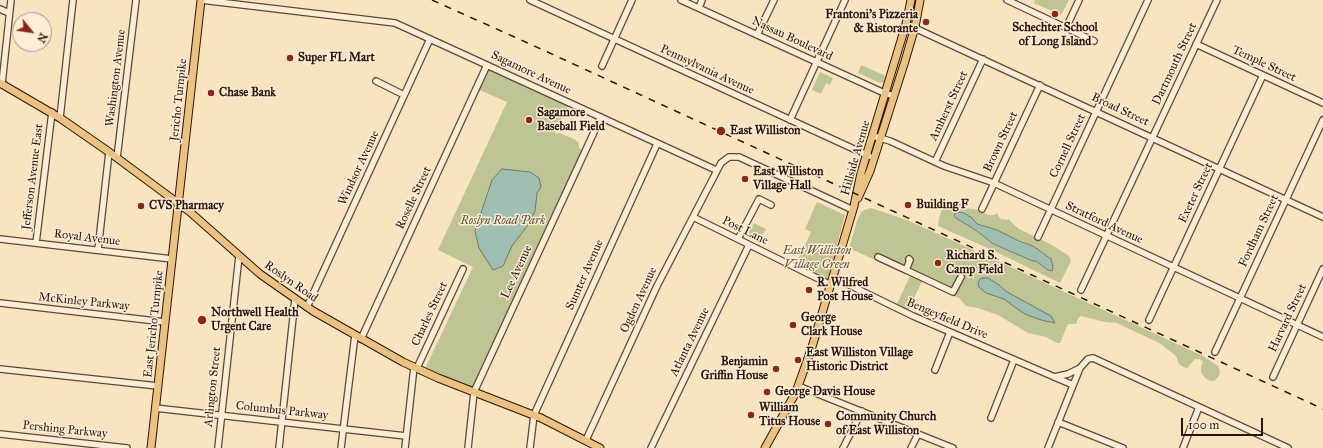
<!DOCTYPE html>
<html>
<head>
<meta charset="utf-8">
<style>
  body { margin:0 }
  #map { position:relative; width:1323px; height:448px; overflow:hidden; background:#f9e4c0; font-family:"IM FELL Great Primer",serif }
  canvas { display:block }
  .north { position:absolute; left:12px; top:12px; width:40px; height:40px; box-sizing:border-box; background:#fbedd6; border:1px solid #a89684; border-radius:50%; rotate:120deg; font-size:11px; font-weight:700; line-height:16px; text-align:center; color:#2b1308 }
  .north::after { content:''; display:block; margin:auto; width:14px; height:18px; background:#8f2418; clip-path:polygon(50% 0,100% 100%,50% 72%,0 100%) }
  .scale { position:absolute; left:1181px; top:418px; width:82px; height:18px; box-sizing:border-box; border:2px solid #2b1308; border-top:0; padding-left:5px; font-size:12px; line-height:14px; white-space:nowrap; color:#2b1308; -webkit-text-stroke:3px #fbedd6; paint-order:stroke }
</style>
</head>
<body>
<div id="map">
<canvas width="1323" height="448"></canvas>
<div class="north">N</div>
<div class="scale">100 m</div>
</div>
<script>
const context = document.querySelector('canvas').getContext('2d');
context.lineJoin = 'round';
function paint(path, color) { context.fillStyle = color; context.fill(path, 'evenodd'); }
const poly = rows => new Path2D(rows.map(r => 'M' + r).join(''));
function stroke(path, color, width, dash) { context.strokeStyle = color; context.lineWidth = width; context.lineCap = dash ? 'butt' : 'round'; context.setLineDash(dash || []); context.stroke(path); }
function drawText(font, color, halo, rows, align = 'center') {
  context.font = font + ' "IM FELL Great Primer",serif'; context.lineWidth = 3; context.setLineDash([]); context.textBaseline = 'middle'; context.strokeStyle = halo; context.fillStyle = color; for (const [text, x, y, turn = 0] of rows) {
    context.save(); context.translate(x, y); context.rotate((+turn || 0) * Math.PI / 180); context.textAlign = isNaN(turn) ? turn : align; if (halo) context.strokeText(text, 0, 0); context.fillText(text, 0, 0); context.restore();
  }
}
paint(poly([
  [1035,0,1069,0,1061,15,1034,3],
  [861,65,884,75,885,78,884,82,880,83,858,73],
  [487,66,569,103,555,134,559,133,574,139,579,143,579,148,585,151,474,392,424,371,473,267,438,250,507,102,477,89],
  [820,72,833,78,830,85,826,83,821,94,812,90],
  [953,201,960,204,963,203,965,208,979,210,988,215,994,215,997,213,999,217,1001,219,1007,220,1009,219,1012,223,1019,229,1050,244,1069,256,1071,261,1060,283,992,250,938,226,939,218,943,206,946,203],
  [975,221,977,224,982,225,1033,246,1050,259,1053,267,1046,268,1036,261,1007,250,992,243,971,227],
  [817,202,845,215,827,282,795,266,811,232,805,229],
  [871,208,907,220,980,253,1203,356,1218,366,1220,371,1219,376,1214,381,1210,381,1205,378,1201,372,1201,367,1203,362,1200,359,1195,359,1187,368,1183,367,1179,364,1176,356,1161,344,1117,323,1105,322,1081,316,1078,318,1076,324,1069,324,1067,326,1061,341,1060,343,1057,343,1046,337,1028,333,998,315,978,308,966,306,959,298,922,281,907,313,895,308,910,276,849,248,858,218,862,211],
  [754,223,766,229,761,238,748,233]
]), '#bec492');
const water = poly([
  [502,169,530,172,539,178,541,187,537,193,535,211,528,225,512,246,503,266,493,270,479,248,475,231,492,180,502,169],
  [956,212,964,213,972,218,977,224,997,230,1019,241,1033,246,1051,259,1053,267,1052,271,1048,270,1036,261,1033,261,1007,250,992,243,977,231,956,218,954,216,956,212],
  [983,278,988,278,999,285,1007,292,1051,316,1055,323,1041,320,1025,314,1016,308,1004,299,986,293,979,287,978,283,980,279,983,278]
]);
paint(water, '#9ebfb2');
stroke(water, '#707a6e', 1);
const minor = poly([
  [201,0,395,23,716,170],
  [530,0,869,156],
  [681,0,882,92,894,96],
  [1007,0,1094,41],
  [699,8,702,0],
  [0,9,9,13],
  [906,24,1323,217],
  [1066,28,1079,0],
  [757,35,774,0],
  [1196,44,1323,103],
  [602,66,632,0],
  [376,81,404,95],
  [2,84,11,0],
  [60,118,73,0],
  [790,120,845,0],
  [873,136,890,141,944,166,994,183,1323,337],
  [117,158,136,0],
  [935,162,983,59],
  [982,209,1040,85],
  [693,217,831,285],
  [1038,237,1148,0],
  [0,239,172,259],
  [738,239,759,199,771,205],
  [36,243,52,112],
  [98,250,109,152],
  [878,257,906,270],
  [909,259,910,260,906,270,953,292,961,277],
  [833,277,913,316,1073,385],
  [1081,290,1217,0],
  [0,303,165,322],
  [307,307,430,39],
  [1149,320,1263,75],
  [361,339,487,65],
  [1215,352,1323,120],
  [417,368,463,269],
  [0,369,158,386],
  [935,370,950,332],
  [1054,377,1068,374,1080,368],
  [1273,377,1323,269],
  [798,386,953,448],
  [155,408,406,436],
  [991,418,1014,360],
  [1058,422,1123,448],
  [0,434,127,448],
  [586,440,657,286,721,163,729,157,739,157,853,210],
  [218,448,239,256],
  [279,448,295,299],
  [341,448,355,335],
  [405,448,414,367],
  [468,448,474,392,601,117],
  [530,448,534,415,657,144],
  [651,448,749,245],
  [843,448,862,411],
  [911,448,918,434],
  [1048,448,1080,368,1088,359,1093,358,1288,448],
  [1183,448,1199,407]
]);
const major = poly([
  [0,83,60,118,109,152,190,212,260,274,313,311,403,362,438,378,541,418,600,448],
  [858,198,870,171,905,61,915,27,920,0],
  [151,448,201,0],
  [765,448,796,392,812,347,854,206,861,173,906,24,911,0]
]);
stroke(minor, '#5e4736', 8);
stroke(major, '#2b1308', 9);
stroke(minor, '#fbedd6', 5.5);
stroke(major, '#ecc280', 7);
stroke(poly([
  [432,0,530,44,1323,409]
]), '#2b1308', 1.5, [7, 7]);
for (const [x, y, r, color] of [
  [1055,14,4,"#8f2418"],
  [926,22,4,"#8f2418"],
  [290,58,4,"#8f2418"],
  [211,93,4,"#8f2418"],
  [529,120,4,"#8f2418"],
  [721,131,5,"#8f2418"],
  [745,179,4,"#8f2418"],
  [908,205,4,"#8f2418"],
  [141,206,4,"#8f2418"],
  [938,263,4,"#8f2418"],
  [809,290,4,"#8f2418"],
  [202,320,5,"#8f2418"],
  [793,325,4,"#8f2418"],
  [798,360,4,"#8f2418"],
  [776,369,4,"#8f2418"],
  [767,392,4,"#8f2418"],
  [751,415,4,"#8f2418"],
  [828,424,4,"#8f2418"]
]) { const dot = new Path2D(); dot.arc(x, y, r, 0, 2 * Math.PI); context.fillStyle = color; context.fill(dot); stroke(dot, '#fbedd6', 1.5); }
drawText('bold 12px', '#2b1308', '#fbedd6', [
  ["Frantoni’s Pizzeria",918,15,"right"],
  ["& Ristorante",918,29,"right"],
  ["Schechter School",1055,28,"center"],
  ["of Long Island",1055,42,"center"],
  ["Super FL Mart",298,58],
  ["Chase Bank",219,93],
  ["Sagamore",537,113],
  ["Baseball Field",537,127],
  ["East Williston",730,131],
  ["East Williston",753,172],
  ["Village Hall",753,186],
  ["Building F",916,205],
  ["CVS Pharmacy",149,206],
  ["Richard S.",946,256],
  ["Camp Field",946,270],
  ["R. Wilfred",817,283],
  ["Post House",817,297],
  ["Northwell Health",211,313],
  ["Urgent Care",211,327],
  ["George",801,318],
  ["Clark House",801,332],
  ["East Williston Village",806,353],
  ["Historic District",806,367],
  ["Benjamin",768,362,"right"],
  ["Griffin House",768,376,"right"],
  ["George Davis House",775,392],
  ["William",759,408],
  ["Titus House",759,422],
  ["Community Church",836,417],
  ["of East Williston",836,431]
], 'left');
drawText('12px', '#2b1308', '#fbedd6', [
  ["Nassau Boulevard",792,39,25],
  ["Dartmouth Street",1175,64,-65],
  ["Temple Street",1264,64,25],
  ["Pennsylvania Avenue",707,70,25],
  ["Sagamore Avenue",531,73,25],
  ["Washington Avenue",116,78,-83],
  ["Jericho Turnpike",179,100,-84],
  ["Amherst Street",949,106,-65],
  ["Broad Street",1120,110,25],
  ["Brown Street",1001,142,-65],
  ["Cornell Street",1068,146,-65],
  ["Hillside Avenue",856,158,-74],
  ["Windsor Avenue",359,168,-65],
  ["Jefferson Avenue East",33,177,-83],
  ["Exeter Street",1196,193,-65],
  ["Roselle Street",414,198,-65],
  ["Stratford Avenue",1104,223,25],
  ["Post Lane",745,231,26],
  ["Fordham Street",1259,231,-65],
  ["Royal Avenue",87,238,7],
  ["Lee Avenue",517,272,-65],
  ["Sumter Avenue",585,275,-66],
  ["Roslyn Road",291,282,35],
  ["Ogden Avenue",639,300,-65],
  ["McKinley Parkway",84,302,6],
  ["Charles Street",430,314,-65],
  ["Harvard Street",1288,318,-65],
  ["Bengeyfield Drive",947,319,23],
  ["East Jericho Turnpike",154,324,-84],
  ["Atlanta Avenue",690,342,-64],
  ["Arlington Street",213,387,-84],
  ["Columbus Parkway",282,411,6],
  ["Pershing Parkway",65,430,6]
]);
drawText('italic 12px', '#5e5138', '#fbedd6', [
  ["Roslyn Road Park",503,221],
  ["East Williston",817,251],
  ["Village Green",817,265]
]);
</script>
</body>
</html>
